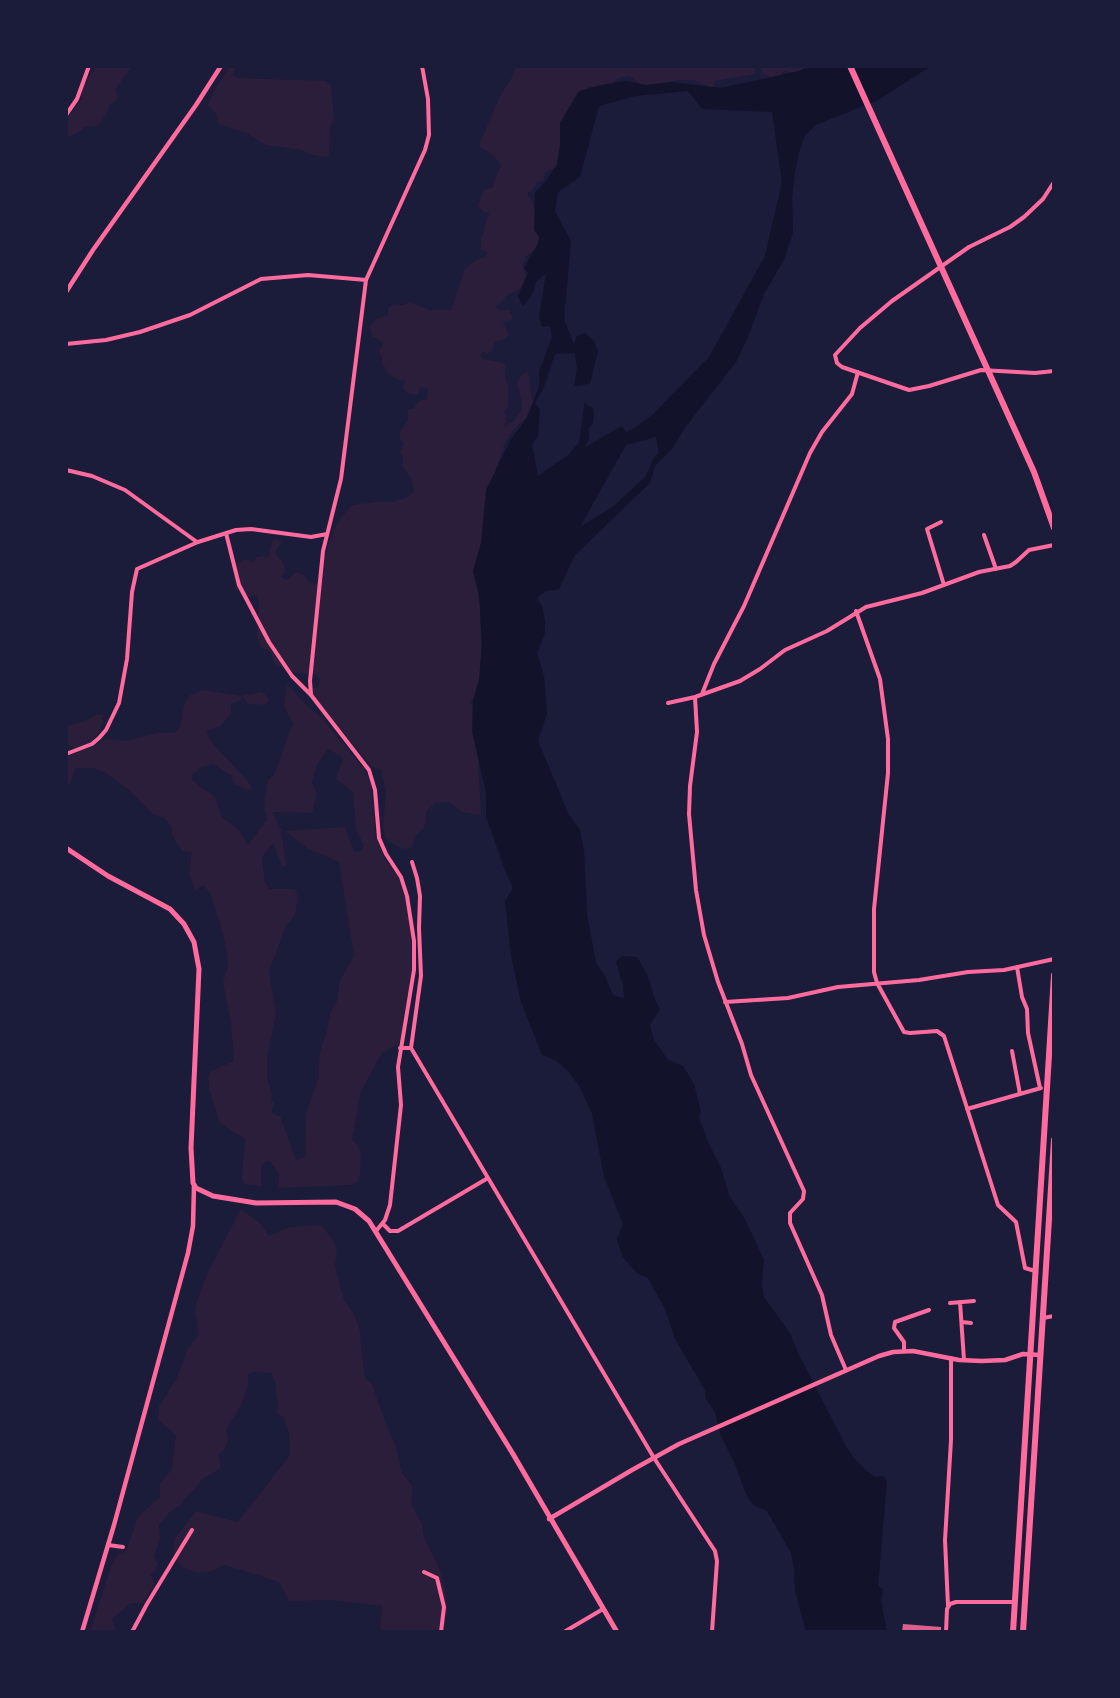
<!DOCTYPE html>
<html>
<head>
<meta charset="utf-8">
<style>
  body { margin:0 }
  #map { position:relative; width:1120px; height:1698px; overflow:hidden; background:#1b1b3a; font-family:Inter,sans-serif }
  canvas { display:block }
  .frame { position:absolute; inset:0; border:68px solid #1b1b3a; pointer-events:none }
</style>
</head>
<body>
<div id="map">
<canvas width="1120" height="1698"></canvas>
<div class="frame"></div>
</div>
<script>
const context = document.querySelector('canvas').getContext('2d');
context.lineJoin = 'round';
function paint(path, color) { context.fillStyle = color; context.fill(path, 'evenodd'); }
const poly = rows => new Path2D(rows.map(r => 'M' + r).join(''));
function stroke(path, color, width, dash) { context.strokeStyle = color; context.lineWidth = width; context.lineCap = dash ? 'butt' : 'round'; context.setLineDash(dash || []); context.stroke(path); }
paint(poly([
  [97,66,132,66,115,90,118,97,115,102,109,105,108,111,101,122,97,126,86,127,72,136,66,137,66,120,82,99,79,93,80,86,87,82,87,79],
  [230,66,236,66,233,74,238,78,325,81,331,85,334,120,330,126,329,155,326,157,312,155,302,150,266,145,246,133,219,124,216,114,208,105,214,91],
  [516,66,756,66,755,74,715,81,714,89,694,80,679,80,643,86,629,76,619,78,612,84,588,88,578,99,558,167,547,171,544,175,544,180,537,182,534,188,527,194,533,203,536,218,543,233,538,249,526,256,522,267,526,275,522,286,517,291,507,295,501,303,495,306,499,310,509,310,513,317,511,320,503,322,509,335,503,340,495,342,492,351,487,354,483,351,480,356,483,359,505,363,505,377,508,385,508,406,504,412,507,416,504,428,509,423,513,423,521,411,522,403,517,382,522,374,528,371,533,404,527,417,513,430,504,445,493,479,484,604,480,620,482,659,480,697,470,701,476,717,481,815,462,812,449,802,435,803,426,812,426,821,424,828,417,834,411,848,402,849,385,838,383,824,386,793,381,770,371,766,312,695,313,689,318,687,320,680,316,675,295,673,285,669,274,663,270,651,261,648,257,636,259,605,257,595,249,597,242,596,235,588,234,577,237,563,245,559,253,562,257,557,263,556,266,558,269,554,272,541,276,539,282,542,275,551,277,557,283,562,285,571,281,577,287,580,295,573,300,573,306,576,309,583,321,584,318,574,334,530,342,516,352,505,375,502,392,502,408,497,414,491,411,478,402,466,403,457,400,453,404,443,400,439,400,433,408,420,408,409,413,409,419,401,427,399,428,388,420,387,418,394,414,395,406,392,403,388,405,380,400,381,387,373,386,368,382,365,382,357,379,350,383,345,379,339,372,337,370,326,377,318,388,316,388,308,394,304,403,305,410,302,430,310,451,310,465,269,476,260,486,257,487,253,481,249,481,239,489,213,484,212,478,206,483,192,486,189,492,188,501,165,493,155,480,147,480,143,500,96,511,79],
  [758,66,812,66,794,73,784,71,779,77,771,77,762,73],
  [287,684,305,704,322,718,364,769,371,784,376,837,386,861,400,878,408,903,411,927,412,976,403,1017,401,1037,398,1045,382,1053,361,1091,352,1140,358,1146,361,1154,360,1174,357,1182,351,1185,278,1188,279,1174,270,1161,264,1163,261,1168,261,1186,244,1184,242,1178,245,1139,220,1123,209,1089,208,1077,211,1071,234,1061,231,1024,223,982,228,966,227,953,222,930,210,892,203,886,195,890,189,874,192,852,182,851,172,835,172,828,165,819,153,814,129,790,104,772,94,768,75,768,73,777,69,785,66,785,66,756,79,752,66,743,66,726,88,720,97,714,104,715,100,731,84,750,106,739,124,741,157,733,174,733,180,727,184,705,190,695,204,690,241,696,262,692,268,697,268,702,263,705,249,704,242,697,240,701,231,703,231,714,220,726,207,731,208,736,214,745,246,779,252,788,250,791,237,785,233,782,231,775,213,764,202,767,192,775,192,780,215,797,222,817,240,831,248,845,267,819,264,804,268,780,274,775,293,723,284,707],
  [328,749,343,758,336,779,353,792,356,830,364,845,361,851,354,852,345,827,285,831,308,849,339,862,354,956,340,980,337,1001,330,1014,326,1036,322,1044,319,1060,319,1076,306,1114,305,1157,296,1160,280,1116,273,1114,272,1111,274,1102,271,1100,272,1096,267,1076,267,1058,276,1013,269,972,285,928,295,914,298,898,295,889,269,889,265,882,262,857,273,843,282,867,286,865,281,829,272,812,312,813,317,794,312,782,317,765],
  [241,1209,261,1224,269,1236,290,1227,321,1225,333,1240,337,1252,335,1266,344,1300,354,1314,360,1331,361,1347,365,1378,372,1384,386,1424,395,1443,402,1473,413,1487,411,1504,422,1524,424,1538,440,1570,445,1591,447,1611,444,1632,380,1632,382,1606,334,1600,289,1601,279,1582,251,1573,224,1565,212,1571,197,1573,182,1567,174,1556,174,1540,196,1511,238,1522,290,1455,289,1433,284,1418,277,1414,278,1404,276,1395,276,1384,271,1373,255,1372,248,1374,248,1387,241,1405,226,1430,228,1438,225,1449,218,1455,220,1460,220,1469,201,1480,194,1490,184,1499,182,1504,170,1512,159,1525,160,1538,154,1557,158,1563,155,1571,150,1575,154,1581,155,1587,148,1594,144,1603,131,1603,112,1619,116,1632,90,1632,111,1566,118,1554,126,1551,138,1517,160,1497,160,1483,172,1469,176,1435,158,1420,159,1406,176,1380,188,1348,199,1335,195,1312,197,1300,208,1272]
]), '#2a1e3b');
paint(poly([
  [810,66,931,66,878,100,816,125,805,136,799,152,795,172,792,199,793,232,785,258,764,294,748,337,736,362,684,429,672,449,655,466,650,483,575,555,559,589,546,591,537,598,542,606,545,621,545,634,537,653,544,676,547,714,538,741,568,813,580,830,584,850,587,914,596,963,605,976,613,995,624,998,623,984,616,962,622,956,637,957,648,976,654,997,660,1009,650,1025,654,1040,668,1060,683,1066,694,1084,701,1113,699,1117,708,1142,721,1168,730,1198,744,1217,764,1260,762,1283,764,1297,790,1333,799,1355,847,1448,856,1461,867,1471,875,1477,883,1476,887,1481,878,1586,883,1589,881,1600,887,1632,806,1632,795,1591,794,1569,791,1553,767,1511,753,1505,746,1494,735,1464,722,1438,714,1410,706,1400,705,1390,675,1339,665,1309,648,1278,637,1273,622,1256,617,1239,623,1224,604,1176,592,1114,580,1087,567,1070,555,1060,542,1055,521,1002,511,955,505,901,513,888,505,870,486,817,486,793,472,731,473,700,479,680,482,643,479,596,473,571,481,543,486,490,510,441,526,419,532,405,539,387,539,372,552,337,550,326,542,327,539,317,546,273,536,282,533,293,523,306,518,296,528,273,524,268,538,243,539,237,534,230,535,193,548,178,557,164,560,144,560,123,579,91,601,85,625,81,646,85,671,82,721,88,799,71],
  [688,91,702,109,772,112,782,182,765,256,709,357,652,415,636,427,626,432,622,426,584,448,590,438,588,429,593,423,594,413,593,408,587,405,585,401,579,443,568,455,538,476,532,444,538,437,540,410,535,403,544,387,555,354,575,353,577,368,574,386,580,386,590,383,598,352,594,341,585,333,577,336,574,344,564,319,571,241,555,211,558,192,580,177,599,106,635,96],
  [656,437,659,453,654,457,646,476,614,506,580,527,626,445]
]), '#12122b');
paint(poly([
  [903,1624,941,1627,941,1632,902,1632]
]), '#dd5f8e');
stroke(poly([
  [66,115,77,99,89,66],
  [1054,182,1043,199,1024,217,1010,227,969,247,892,301,860,328,835,355,837,363,842,367,909,390,929,386,981,370,1035,373,1054,371],
  [66,344,106,340,140,332,190,315,261,279,308,275,366,280],
  [66,470,92,476,125,490,197,542],
  [941,522,927,529,944,585],
  [226,533,239,585,269,642,292,676,311,695,369,770,375,790,379,838,386,854,401,877,407,896,414,941,414,970,398,1067,401,1105,390,1205,385,1220,376,1231],
  [984,535,996,569],
  [856,611,880,679,888,739,888,773,874,909,874,972,877,983,904,1032,910,1033,937,1031,944,1036,998,1205,1016,1222,1025,1268,1035,1271],
  [311,694,310,681,323,551,341,479,366,280,425,150,429,135,428,99,422,66],
  [702,694,714,664,744,606,810,453,822,432,852,394,858,372],
  [695,697,697,732,690,786,689,814,696,890,704,935,718,982,742,1044,751,1075,804,1191,803,1199,790,1213,790,1223,822,1295,831,1335,846,1370],
  [668,703,695,697,740,681,760,669,785,650,827,631,866,607,922,593,979,572,1010,566,1016,562,1029,550,1054,545],
  [66,754,92,744,99,738,106,730,119,703,127,659,132,592,137,569,198,542,236,530,251,529,311,537,327,534],
  [1017,967,1022,997,1027,1009,1028,1033,1040,1088],
  [725,1002,788,998,838,987,919,980,968,972,1004,970,1054,959],
  [400,1048,411,1048,421,976,419,928,420,896,417,878,412,862],
  [411,1048,654,1458,715,1551,717,1561,712,1632],
  [1012,1051,1020,1094],
  [967,1109,1041,1088],
  [383,1224,390,1231,398,1231,488,1178],
  [960,1302,964,1360],
  [950,1303,974,1301],
  [1043,1318,1054,1316],
  [962,1322,971,1323],
  [904,1351,904,1342,894,1328,895,1322,929,1310],
  [108,1545,123,1547],
  [424,1572,437,1578,444,1607,441,1632],
  [948,1606,945,1540,951,1440,951,1358],
  [132,1632,147,1604,192,1530],
  [564,1632,603,1609],
  [946,1632,947,1609,950,1604,956,1602,1014,1602]
]), '#ff6b9d', 4);
stroke(poly([
  [66,292,93,250,196,105,221,66],
  [549,1519,632,1470,679,1444,879,1356,893,1352,913,1351,959,1360,982,1361,1005,1360,1023,1354,1040,1355],
  [82,1632,114,1525,188,1253,193,1226,194,1186]
]), '#ff6b9d', 4.5);
stroke(poly([
  [66,848,108,876,170,909,184,924,194,942,199,969,191,1148,193,1183,196,1188,213,1196,256,1203,336,1202,355,1209,369,1221,513,1454,617,1632]
]), '#ff6b9d', 5);
stroke(poly([
  [850,66,1034,472,1054,528],
  [1013,1632,1054,975],
  [1023,1632,1054,1140]
]), '#ff6b9d', 6);
</script>
</body>
</html>
